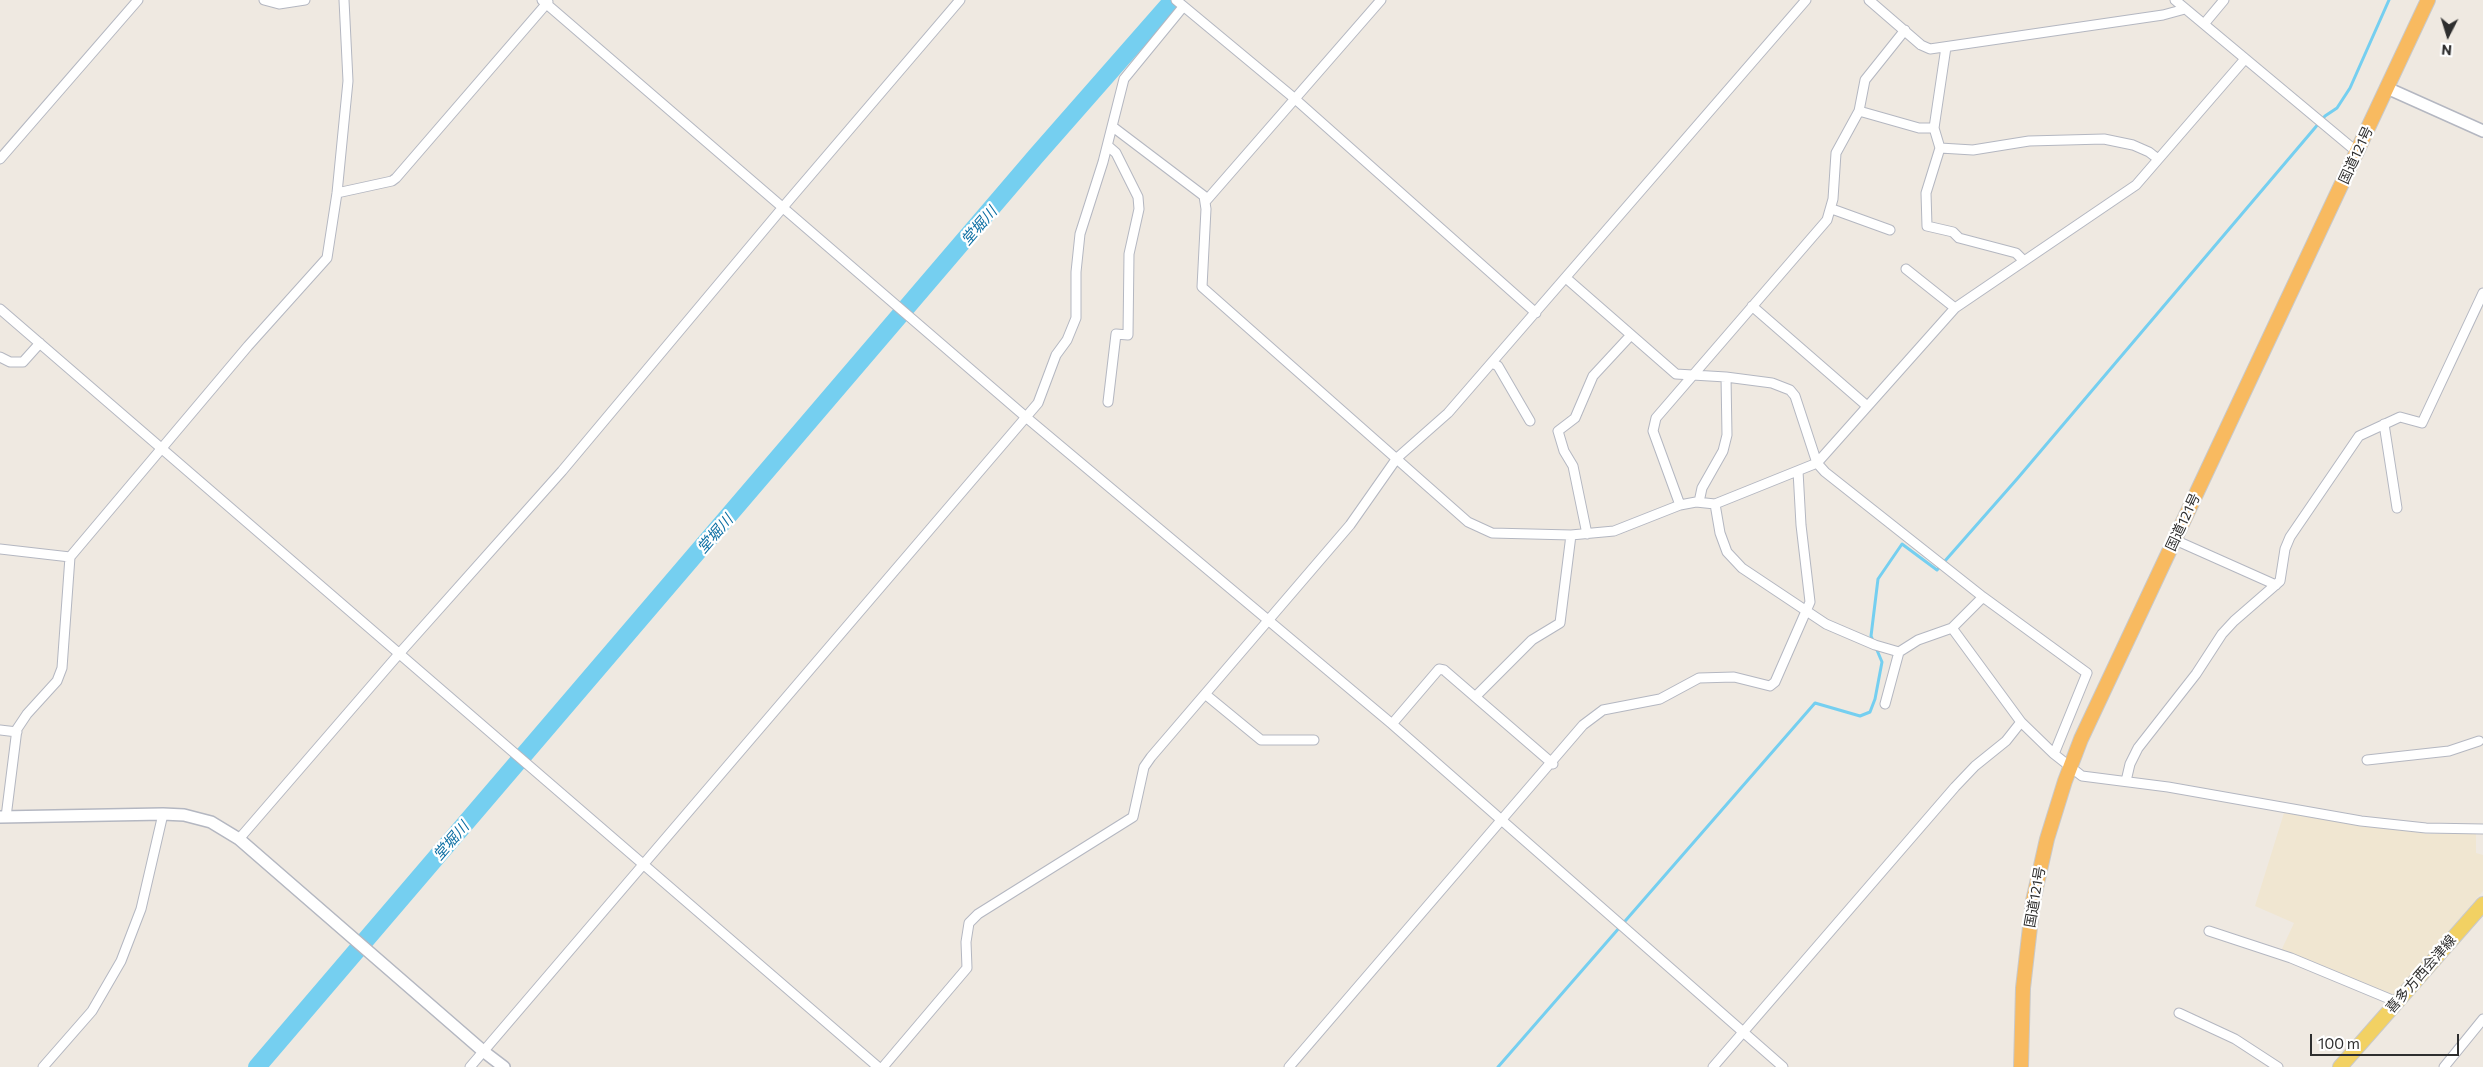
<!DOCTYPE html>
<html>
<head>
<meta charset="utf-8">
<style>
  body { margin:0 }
  #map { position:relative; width:2483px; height:1067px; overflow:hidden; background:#efe9e1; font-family:Commissioner,sans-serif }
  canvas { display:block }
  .north { position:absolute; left:2423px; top:10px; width:50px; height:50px; -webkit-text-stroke:4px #fff; paint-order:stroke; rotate:185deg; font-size:14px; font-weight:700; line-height:20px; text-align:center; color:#2e2e2e }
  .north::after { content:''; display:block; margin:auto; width:18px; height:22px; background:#2e2e2e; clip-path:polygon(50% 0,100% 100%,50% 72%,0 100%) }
  .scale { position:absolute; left:2310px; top:1034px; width:149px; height:22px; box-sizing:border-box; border:2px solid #2e2e2e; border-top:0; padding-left:6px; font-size:15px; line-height:18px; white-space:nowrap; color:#2e2e2e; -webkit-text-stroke:4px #fff; paint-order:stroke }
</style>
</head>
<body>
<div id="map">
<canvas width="2483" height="1067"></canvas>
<div class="north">N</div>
<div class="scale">100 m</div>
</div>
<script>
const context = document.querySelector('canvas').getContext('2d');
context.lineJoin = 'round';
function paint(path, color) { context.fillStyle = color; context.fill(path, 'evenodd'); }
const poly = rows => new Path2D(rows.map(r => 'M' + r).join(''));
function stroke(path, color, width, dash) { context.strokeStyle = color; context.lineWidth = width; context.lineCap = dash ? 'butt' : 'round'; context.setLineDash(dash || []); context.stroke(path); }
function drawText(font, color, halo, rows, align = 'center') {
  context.font = font + ' Commissioner,"Noto Sans JP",sans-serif'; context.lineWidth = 4.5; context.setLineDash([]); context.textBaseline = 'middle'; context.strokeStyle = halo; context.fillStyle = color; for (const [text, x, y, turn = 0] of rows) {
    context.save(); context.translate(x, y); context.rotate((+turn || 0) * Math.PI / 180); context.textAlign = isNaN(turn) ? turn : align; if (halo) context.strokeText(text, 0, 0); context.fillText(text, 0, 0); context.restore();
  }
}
paint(poly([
  [2284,813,2429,834,2476,834,2476,853,2483,855,2483,891,2397,994,2393,995,2281,951,2294,923,2255,906]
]), '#f0e6d1');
stroke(poly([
  [1498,1067,1815,703,1860,716,1870,712,1875,699,1882,662,1871,636,1878,579,1902,544,1937,570,2017,479,2325,116,2337,108,2350,88,2389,0]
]), '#75cff0', 3);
stroke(poly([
  [257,1067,1036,156,1173,0]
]), '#75cff0', 18);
const minor = poly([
  [264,0,279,4,305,0],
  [542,0,1027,418,1392,724,1783,1067],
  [1176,0,1294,98,1536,313],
  [1869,0,1921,45,1930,49,2163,15,2185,9],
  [2175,0,2357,152],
  [2204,24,2224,0],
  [1946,47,1934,128,1940,148,1973,150,2029,141,2104,139,2133,145,2149,152,2158,159],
  [1859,111,1919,128,1934,128],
  [1113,127,1204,196,1206,209,1202,287,1468,522,1492,533,1571,535,1614,531,1680,505,1696,502,1715,504,1817,463,1955,308,2136,185,2245,59],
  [1108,146,1116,153,1138,197,1139,209,1129,254,1128,335,1116,334,1108,402],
  [1940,148,1926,193,1927,226,1953,232,1959,238,2016,253,2024,261],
  [0,159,138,0],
  [337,193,392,181,396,178,548,2],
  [1205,202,1381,0],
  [1832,209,1890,230],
  [1906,269,1955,308],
  [1566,278,1676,374,1726,377,1772,383,1790,390,1795,396,1817,463,1825,472,1983,597,2087,673,2054,754],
  [1752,306,1867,406],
  [0,309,878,1067],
  [0,357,10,362,23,362,40,343],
  [1492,363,1498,366,1530,421],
  [2384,424,2397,508],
  [1699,502,1702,488,1723,451,1727,435,1726,377],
  [1715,504,1720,533,1727,552,1742,568,1826,624,1875,645,1899,652,1918,640,1952,628,1983,597],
  [1680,505,1653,431,1656,418,1827,220,1833,199,1836,153,1859,111,1865,80,1905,30],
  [1587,534,1573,466,1564,451,1558,431,1575,418,1593,376,1631,335],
  [2175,540,2276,585],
  [0,549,70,557],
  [1952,628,2021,722,2054,754,2082,776,2168,787,2361,821,2426,828,2483,829],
  [1205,694,1261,740,1314,740],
  [1476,696,1532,640,1560,623,1571,535],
  [1885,704,1899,652],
  [1392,724,1439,669,1444,670,1553,764],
  [0,730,17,732],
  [2367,760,2449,751,2479,741],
  [2126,781,2130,764,2138,748,2196,674,2222,634,2234,621,2280,581,2285,549,2290,537,2359,436,2400,417,2422,423,2483,293],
  [6,817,17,729,27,714,57,681,62,668,70,557,248,346,327,258,337,193,348,81,344,0],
  [239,839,398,655,562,471,784,206,960,0],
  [2209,931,2291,958,2397,1002],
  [2179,1013,2235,1039,2278,1067],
  [43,1067,92,1011,121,961,141,909,163,814],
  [470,1067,1038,403,1056,355,1067,340,1076,318,1076,272,1080,234,1103,162,1124,79,1183,7],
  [883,1067,967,968,966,942,969,923,978,914,1133,817,1144,767,1151,757,1350,525,1397,458,1448,413,1806,0],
  [1289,1067,1583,725,1603,710,1660,699,1699,678,1734,677,1770,686,1775,682,1810,602,1801,525,1798,471],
  [1713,1067,1955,787,1975,766,2006,741,2021,722],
  [2444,1067,2483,1019]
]);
const tertiary = poly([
  [2387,88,2483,131],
  [0,817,163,814,184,815,211,822,239,839,483,1051,504,1067]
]);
const primary = poly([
  [2340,1067,2483,904]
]);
const trunk = poly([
  [2021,1067,2023,988,2033,901,2047,839,2065,781,2081,739,2428,0]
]);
stroke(minor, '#b4b7c1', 11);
stroke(tertiary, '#b4b7c1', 14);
stroke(primary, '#c9c9c9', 16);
stroke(trunk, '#c9c9c9', 16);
stroke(minor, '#fff', 9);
stroke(tertiary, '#fff', 11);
stroke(primary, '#f2d163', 14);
stroke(trunk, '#f8ba60', 14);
drawText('14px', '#2e2e2e', '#fff', [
  ["国道121号",2356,155,-65],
  ["国道121号",2183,522,-65],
  ["国道121号",2035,897,-80],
  ["喜多方西会津線",2421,974,-49]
]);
drawText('italic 15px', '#0d6fa3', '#fff', [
  ["堂堀川",979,226,-49],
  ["堂堀川",715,534,-49],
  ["堂堀川",451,841,-49]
]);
</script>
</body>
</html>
